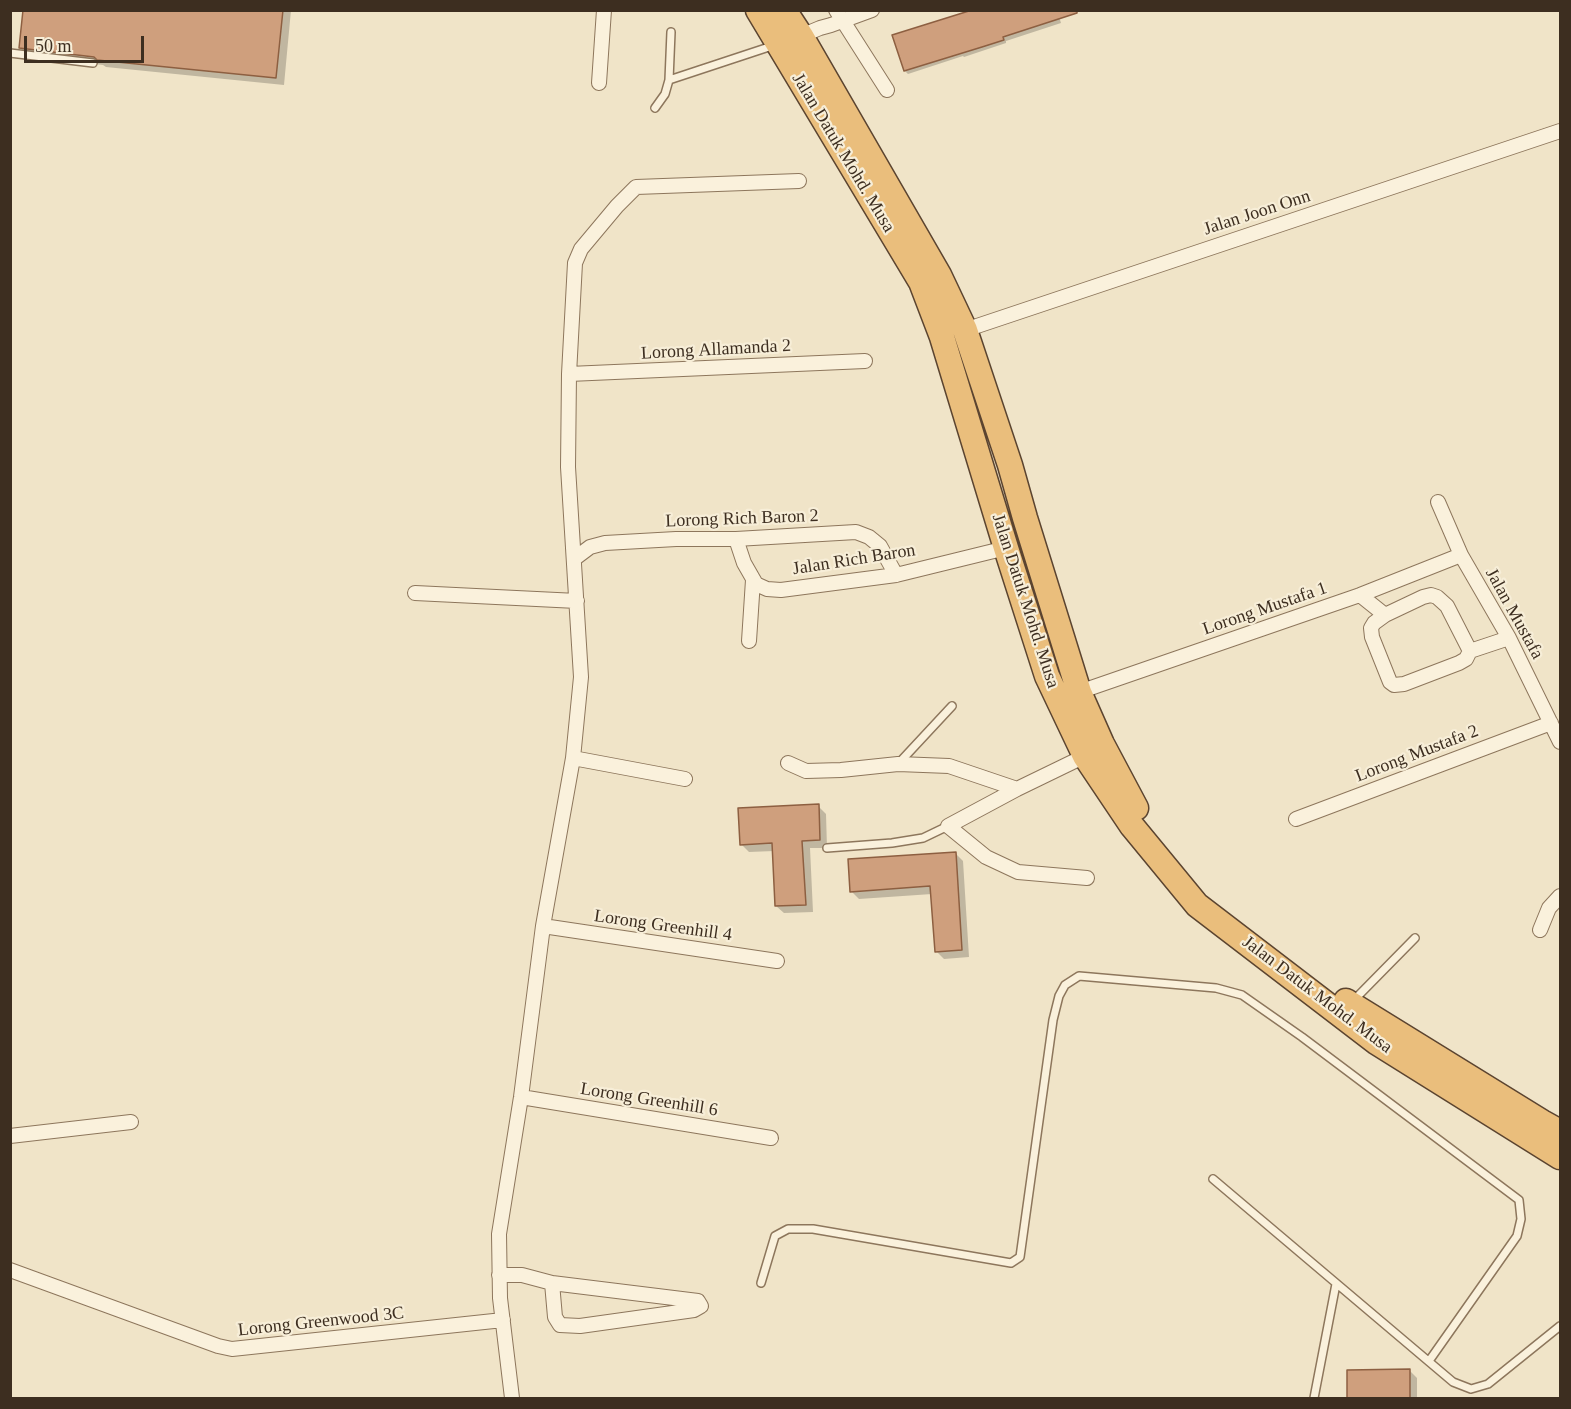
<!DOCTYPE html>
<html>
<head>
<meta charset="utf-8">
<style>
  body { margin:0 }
  #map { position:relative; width:1571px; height:1409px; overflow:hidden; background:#f0e4c8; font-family:"Times New Roman",serif }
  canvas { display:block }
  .frame { position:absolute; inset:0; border:12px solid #3d2e20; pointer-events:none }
  .scale { position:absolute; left:24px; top:36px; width:120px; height:27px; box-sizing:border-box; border:3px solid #3d2e20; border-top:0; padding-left:8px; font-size:18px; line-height:21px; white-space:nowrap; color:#3d2e20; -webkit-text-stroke:4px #f7eed8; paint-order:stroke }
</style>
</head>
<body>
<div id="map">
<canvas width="1571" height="1409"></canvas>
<div class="frame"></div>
<div class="scale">50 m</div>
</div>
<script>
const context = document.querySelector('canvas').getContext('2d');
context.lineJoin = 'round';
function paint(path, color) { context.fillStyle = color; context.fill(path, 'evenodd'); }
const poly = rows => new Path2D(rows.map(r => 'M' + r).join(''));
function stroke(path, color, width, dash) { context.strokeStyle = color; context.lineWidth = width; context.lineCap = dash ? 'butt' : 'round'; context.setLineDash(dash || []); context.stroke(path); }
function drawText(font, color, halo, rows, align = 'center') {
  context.font = font + ' "Times New Roman",serif'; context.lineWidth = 4.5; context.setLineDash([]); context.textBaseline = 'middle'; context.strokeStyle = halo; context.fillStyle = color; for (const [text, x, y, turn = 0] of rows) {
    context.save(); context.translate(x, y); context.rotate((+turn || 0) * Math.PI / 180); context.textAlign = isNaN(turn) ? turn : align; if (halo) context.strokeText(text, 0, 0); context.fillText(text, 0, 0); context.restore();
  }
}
paint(poly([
  [24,10,291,10,284,85,106,67,103,65,28,56,20,48],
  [1057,10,1061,23,1006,41,1006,43,964,57,963,56,908,74,905,71],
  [818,806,826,814,827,848,810,848,813,912,784,913,776,906,774,851,749,852,741,844],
  [955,853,963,861,969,957,944,959,936,951,932,894,859,899,851,891],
  [1409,1370,1417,1378,1417,1398,1349,1398,1348,1372]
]), '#0003');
const building = poly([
  [23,10,283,10,276,78,97,60,94,57,19,48,23,10],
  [972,10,1077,10,1077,13,1003,37,1004,40,982,47,904,71,892,35,972,10],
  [819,804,820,840,802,841,806,905,775,906,772,843,740,845,738,808,819,804],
  [956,852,962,950,935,952,930,886,850,892,848,859,956,852],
  [1410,1369,1410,1398,1347,1398,1347,1370,1410,1369]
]);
paint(building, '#cf9f7d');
stroke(building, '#8d5f41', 1.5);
const service = poly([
  [10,53,93,63],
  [669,80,775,45],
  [655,108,665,94,669,80,671,32],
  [898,764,952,706],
  [827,848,892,843,923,838,948,826],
  [1354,1000,1415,938],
  [1213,1179,1453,1382,1471,1389,1488,1384,1560,1326],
  [761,1283,775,1236,788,1229,813,1229,1011,1263,1020,1257,1053,1020,1059,996,1065,985,1079,976,1216,988,1242,995,1302,1037,1519,1200,1521,1219,1517,1236,1429,1361],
  [1314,1398,1336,1284]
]);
const minor = poly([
  [836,10,887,90],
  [801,36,820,28,831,25,872,10],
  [599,83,604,10],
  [965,330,1560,131],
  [569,374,865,361],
  [1438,502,1461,555,1509,638,1560,742],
  [736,539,744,563,756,584,767,589,781,590,896,575,1006,548],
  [574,559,590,547,605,543,676,539,736,539,856,532,869,537,880,546,896,575],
  [415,593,577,601],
  [1360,595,1385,615],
  [749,641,753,580],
  [1470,651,1447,606,1437,597,1431,595,1423,597,1385,615,1374,623,1371,628,1372,637,1390,682,1394,685,1404,684,1459,663,1466,659,1470,651,1509,638],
  [1079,692,1360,595,1461,555],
  [1085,756,1017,789,948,826,986,857,1018,872,1087,878],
  [573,758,685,779],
  [788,763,806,771,841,770,898,764,949,766,1017,789],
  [1296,819,1551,723],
  [543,926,777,961],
  [1540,930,1549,908,1560,896],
  [521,1097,771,1138],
  [10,1136,131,1122],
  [10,1270,218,1346,232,1349,503,1320],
  [499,1275,522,1275,552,1283,698,1301,701,1306,694,1310,580,1326,560,1325,555,1317,552,1283],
  [512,1398,500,1298,499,1234,521,1097,543,926,573,758,581,677,568,467,569,374,575,263,581,249,617,206,636,187,799,181]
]);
const trunk = poly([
  [758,10,921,282,942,337,1006,548,1047,676,1085,756,1132,826,1197,905,1376,1042,1560,1157],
  [784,10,801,36,939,275,965,330,1010,465,1025,518,1079,692,1102,744,1136,808],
  [1346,1001,1542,1122,1560,1132]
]);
stroke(service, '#8d765c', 10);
stroke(minor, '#8d765c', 16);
stroke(trunk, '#5b4430', 27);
stroke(service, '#faf1dc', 7);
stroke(minor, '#faf1dc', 14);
stroke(trunk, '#eabe7c', 24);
drawText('18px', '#3d2e20', '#f7eed8', [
  ["Jalan Datuk Mohd. Musa",843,153,59],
  ["Jalan Joon Onn",1257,213,-18],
  ["Lorong Allamanda 2",716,350,-3],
  ["Lorong Rich Baron 2",742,519,-2],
  ["Jalan Rich Baron",854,560,-9],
  ["Jalan Datuk Mohd. Musa",1025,601,72],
  ["Lorong Mustafa 1",1265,609,-19],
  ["Jalan Mustafa",1514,614,61],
  ["Lorong Mustafa 2",1417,754,-21],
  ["Lorong Greenhill 4",663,926,8],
  ["Jalan Datuk Mohd. Musa",1317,995,37],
  ["Lorong Greenhill 6",649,1100,9],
  ["Lorong Greenwood 3C",321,1322,-6]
]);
</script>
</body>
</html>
